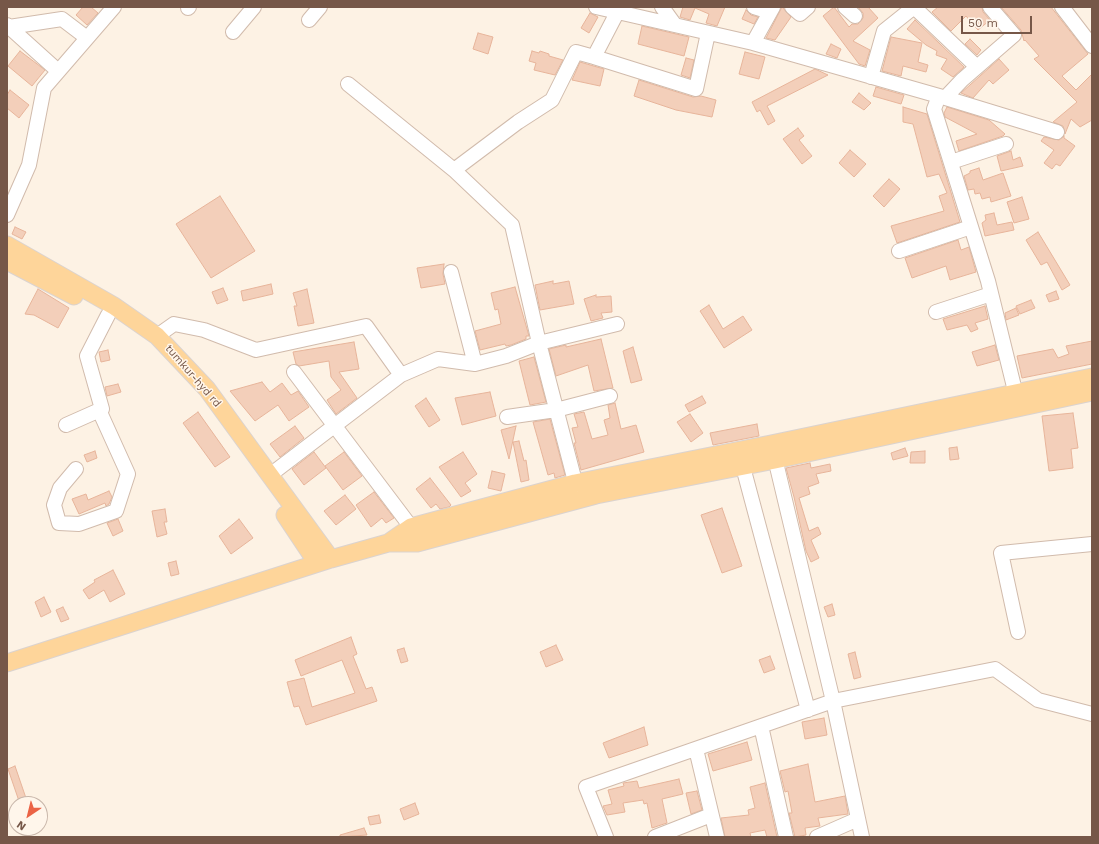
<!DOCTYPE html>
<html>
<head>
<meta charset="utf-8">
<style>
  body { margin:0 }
  #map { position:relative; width:1099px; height:844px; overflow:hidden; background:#fdf2e4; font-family:"Work Sans",sans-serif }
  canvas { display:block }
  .frame { position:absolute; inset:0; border:8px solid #765748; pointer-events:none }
  .north { position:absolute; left:8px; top:796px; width:40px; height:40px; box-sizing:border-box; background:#fff6eb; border:1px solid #c8b6aa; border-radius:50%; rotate:215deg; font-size:11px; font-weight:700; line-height:16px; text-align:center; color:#765748 }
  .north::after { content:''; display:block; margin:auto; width:14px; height:18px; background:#eb6345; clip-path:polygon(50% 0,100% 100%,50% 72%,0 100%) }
  .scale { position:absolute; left:961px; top:16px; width:71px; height:18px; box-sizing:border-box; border:2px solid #765748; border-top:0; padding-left:5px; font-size:12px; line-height:14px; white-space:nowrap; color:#765748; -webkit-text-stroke:3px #fff6eb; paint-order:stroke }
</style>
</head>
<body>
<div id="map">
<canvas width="1099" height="844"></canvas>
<div class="frame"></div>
<div class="north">N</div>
<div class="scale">50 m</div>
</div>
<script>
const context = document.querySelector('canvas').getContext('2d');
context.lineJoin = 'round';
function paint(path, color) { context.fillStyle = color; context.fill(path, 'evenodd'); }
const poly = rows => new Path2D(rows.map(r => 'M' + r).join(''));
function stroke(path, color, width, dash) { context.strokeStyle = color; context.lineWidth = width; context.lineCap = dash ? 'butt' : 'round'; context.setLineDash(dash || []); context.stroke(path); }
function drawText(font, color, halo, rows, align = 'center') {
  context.font = font + ' "Work Sans",sans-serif'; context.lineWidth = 3; context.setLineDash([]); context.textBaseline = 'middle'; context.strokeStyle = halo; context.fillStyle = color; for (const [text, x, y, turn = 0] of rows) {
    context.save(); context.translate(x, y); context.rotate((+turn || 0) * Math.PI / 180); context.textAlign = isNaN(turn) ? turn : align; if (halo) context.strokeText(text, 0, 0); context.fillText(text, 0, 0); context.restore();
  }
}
const building = poly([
  [83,7,91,7,98,13,87,25,76,15,83,7],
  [683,7,725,7,717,26,706,23,709,14,695,8,690,20,680,17,683,7],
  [782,7,791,17,775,40,766,38,782,7],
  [834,7,849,27,852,24,858,24,863,18,863,13,858,7,868,7,878,18,853,41,870,50,865,66,859,64,823,16,834,7],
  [938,7,982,7,983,12,990,20,978,30,966,16,951,31,932,12,938,7],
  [1001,7,1051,7,1088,54,1062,76,1076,90,1092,74,1092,120,1080,127,1071,119,1065,134,1063,126,1053,122,1077,102,1034,59,1039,56,1025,40,1024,41,1021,30,1001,7],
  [746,10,751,15,758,17,754,24,742,19,746,10],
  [590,13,598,17,589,33,581,28,590,13],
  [915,20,964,67,953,77,941,69,947,59,936,55,937,51,926,45,907,29,915,20],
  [642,26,689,37,684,56,638,44,642,26],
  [478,33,493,37,488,54,473,49,478,33],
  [891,37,922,43,918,62,928,65,926,72,903,66,901,76,882,71,891,37],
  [970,39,981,50,977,55,965,44,970,39],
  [831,44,841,49,837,58,826,54,831,44],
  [20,51,45,70,32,86,8,66,20,51],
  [532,51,539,53,540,51,549,54,549,56,563,60,555,75,534,70,536,63,529,61,532,51],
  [745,52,765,57,759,79,739,74,745,52],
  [686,58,694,60,690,78,681,75,686,58],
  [999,59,1009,70,993,84,989,80,973,98,961,93,999,59],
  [580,62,604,69,600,86,572,80,580,62],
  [815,69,828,75,767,106,775,121,768,125,760,110,757,112,752,102,815,69],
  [639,80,693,97,701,96,716,100,712,117,676,110,634,96,639,80],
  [876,87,904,95,901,104,873,96,876,87],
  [10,90,29,105,19,118,7,108,7,95,10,90],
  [859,93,871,103,864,110,852,102,859,93],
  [903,107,927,114,960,222,897,243,891,226,944,211,939,196,947,193,939,174,927,177,913,124,903,122,903,107],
  [947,107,989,120,1005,134,1003,136,959,151,956,141,977,134,945,117,944,113,947,107],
  [798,128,804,136,799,140,812,156,802,164,783,139,798,128],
  [1064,136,1064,138,1075,146,1060,166,1056,164,1052,169,1044,163,1054,150,1041,141,1044,137,1059,140,1064,136],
  [850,150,866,164,854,177,839,163,850,150],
  [1011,151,1013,160,1020,157,1023,166,1001,171,997,156,1011,151],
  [979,168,983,180,1003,173,1011,196,991,202,990,197,982,199,980,193,975,194,974,189,968,190,964,176,970,173,970,171,979,168],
  [889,179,900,189,884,207,873,196,889,179],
  [220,196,255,251,211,278,176,224,220,196],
  [1022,197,1029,219,1014,223,1007,202,1022,197],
  [994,213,997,225,1012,222,1014,230,985,236,982,223,986,220,985,215,994,213],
  [15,227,26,232,22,239,12,234,15,227],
  [1038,232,1070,285,1062,290,1047,262,1041,265,1026,240,1038,232],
  [958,240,961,250,969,247,976,272,950,280,946,266,912,278,905,258,958,240],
  [444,264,443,274,445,284,421,288,417,268,444,264],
  [553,281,553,284,569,281,574,304,540,310,535,285,553,281],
  [271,284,273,294,243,301,241,291,271,284],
  [515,287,529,336,526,336,526,339,511,345,506,346,505,344,480,350,475,331,501,324,498,309,495,310,491,293,515,287],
  [223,288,228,300,217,304,212,292,223,288],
  [38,289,69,308,58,328,34,315,25,314,38,289],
  [307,289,314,323,298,326,294,306,297,306,293,293,307,289],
  [1056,291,1059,299,1049,302,1046,295,1056,291],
  [596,295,596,297,611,296,612,312,601,313,603,318,591,321,584,299,596,295],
  [1031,300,1035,308,1020,314,1016,306,1031,300],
  [709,305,723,329,743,316,752,330,724,348,700,311,709,305],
  [985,306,988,319,975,323,978,329,971,332,967,325,947,330,943,319,985,306],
  [1016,308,1019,315,1006,320,1005,313,1016,308],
  [601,339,613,388,594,391,588,365,556,376,549,349,566,345,566,347,601,339],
  [1092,341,1092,364,1022,378,1017,356,1053,349,1058,358,1069,354,1066,346,1092,341],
  [354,342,359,369,339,372,357,398,336,414,327,400,341,390,331,377,329,361,299,366,296,364,293,352,354,342],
  [995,345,999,360,977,366,972,352,995,345],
  [633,347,642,380,631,383,623,351,633,347],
  [108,350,110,360,101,362,99,352,108,350],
  [534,357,546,402,530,405,519,361,534,357],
  [262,382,270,392,282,383,291,395,298,391,309,407,289,421,278,405,255,421,230,391,262,382],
  [118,384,121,392,107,396,105,387,118,384],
  [490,392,496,416,462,425,455,398,490,392],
  [702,396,706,403,689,412,685,405,702,396],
  [426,398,440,420,429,427,415,406,426,398],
  [615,403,621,429,636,425,644,452,581,470,574,443,576,443,572,428,578,427,574,414,584,412,592,439,608,435,604,420,610,418,608,405,615,403],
  [198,412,230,457,215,467,183,423,198,412],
  [1073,413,1078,448,1071,449,1073,468,1049,471,1042,416,1073,413],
  [690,414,703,433,691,442,677,422,690,414],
  [550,419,565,475,555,478,554,473,548,475,533,422,550,419],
  [757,424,759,436,713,445,710,433,757,424],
  [295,426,304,438,280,457,270,444,295,426],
  [516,426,509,459,501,430,516,426],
  [519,441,524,461,526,460,529,480,521,482,513,442,519,441],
  [957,447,959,459,950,460,949,448,957,447],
  [905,448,908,456,893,460,891,453,905,448],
  [95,451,97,458,87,462,84,455,95,451],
  [925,451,925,463,910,463,911,452,925,451],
  [314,452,326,468,304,485,292,469,314,452],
  [344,452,362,476,343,490,325,466,344,452],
  [463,452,477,474,465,483,471,491,461,497,439,467,463,452],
  [810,463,811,468,830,464,831,471,816,474,819,483,808,487,810,494,799,498,809,531,818,527,821,534,811,540,819,558,811,562,806,551,794,497,786,468,810,463],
  [492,471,505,474,501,491,488,488,492,471],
  [430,478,451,505,449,507,440,509,436,504,431,508,416,489,430,478],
  [109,491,112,497,109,504,106,506,105,503,79,514,72,499,86,494,88,500,109,491],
  [374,492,394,518,386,523,382,518,371,527,356,505,374,492],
  [345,495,356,509,336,525,324,511,345,495],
  [722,508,742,566,722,573,701,515,722,508],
  [165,509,167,522,164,522,167,534,157,537,152,511,165,509],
  [118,519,123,531,113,536,107,523,118,519],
  [239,519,253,538,231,554,219,536,239,519],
  [176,561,179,574,171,576,168,563,176,561],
  [113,570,125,594,110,602,104,590,89,599,83,590,95,582,94,580,113,570],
  [44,597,51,612,41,617,35,602,44,597],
  [832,604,835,615,828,617,824,607,832,604],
  [63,607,69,619,61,622,56,610,63,607],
  [351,637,357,654,353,656,366,689,372,687,377,701,306,725,299,706,294,707,287,682,304,678,312,707,355,693,342,660,301,676,295,660,351,637],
  [556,645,563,660,546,667,540,652,556,645],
  [404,648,408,661,401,663,397,650,404,648],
  [855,652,861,677,854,679,848,654,855,652],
  [770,656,775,669,764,673,759,660,770,656],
  [824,718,827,735,805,739,802,722,824,718],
  [644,727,648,745,609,758,603,743,644,727],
  [747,742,752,760,713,771,708,754,747,742],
  [808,764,815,802,845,796,848,814,818,818,820,826,805,828,806,835,795,837,789,813,792,813,788,791,785,792,780,771,808,764],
  [15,766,28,804,20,804,8,769,15,766],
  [679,779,683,794,662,799,667,823,652,828,647,803,644,804,643,800,623,803,625,812,607,815,603,806,612,804,608,790,624,786,623,783,637,781,639,788,679,779],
  [765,783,777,837,767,837,765,830,750,833,751,837,725,837,721,818,749,815,748,810,755,808,750,787,765,783],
  [697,791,702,810,691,814,686,793,697,791],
  [415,803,419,814,404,820,400,809,415,803],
  [379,815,381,823,370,825,368,817,379,815],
  [364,828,367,835,340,837,340,835,364,828]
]);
paint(building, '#f3cfba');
stroke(building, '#e7b49a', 1);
const minor = poly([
  [596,7,753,43,939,96,934,109,988,281,1018,403],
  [662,7,675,25],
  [754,7,770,12],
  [792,7,800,14,808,7],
  [845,7,855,16],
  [1062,7,1092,46],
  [188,8,189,7],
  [309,20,320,7],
  [7,25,58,71],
  [9,27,62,19,87,38],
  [233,32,254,7],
  [753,43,773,7],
  [594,57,696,89,708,33],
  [871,77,884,31,914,7,977,67],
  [348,84,454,170,512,225,539,343,578,493],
  [939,96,1057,132],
  [945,98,962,80,1014,35,990,7],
  [951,162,1006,144],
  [454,170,518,122,552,100,576,52,594,57,620,7],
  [7,215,29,165,44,88,114,7],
  [899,251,971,227],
  [451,272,475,364,506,356,539,343,617,324],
  [936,312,991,294],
  [157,336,174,324,204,330,256,350,366,326,401,375,438,359,475,364],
  [294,372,411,527],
  [507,417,556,410,610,396],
  [66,425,102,409,87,356,108,315],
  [773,450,833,701,862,837],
  [743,467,808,710],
  [76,469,60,488,54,505,59,523,79,524,116,511,128,474,99,410],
  [270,475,401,375],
  [1018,632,1001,553,1092,544],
  [761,726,786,837],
  [696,749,717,837],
  [606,837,586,787,833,701,995,669,1038,700,1092,714],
  [655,837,711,815],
  [817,837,858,819]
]);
const major = poly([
  [7,245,114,306,157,336,207,389,331,559],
  [7,261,74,296],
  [285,515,317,563],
  [388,543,411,527,575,483,771,444,1092,377],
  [7,663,331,559,388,543,417,543,596,495,775,460,1092,392]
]);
stroke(minor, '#d1bbac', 16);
stroke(major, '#dbd3cf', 19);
stroke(minor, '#fff', 14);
stroke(major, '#fed59a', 17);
drawText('11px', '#765748', '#fff6eb', [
  ["tumkur-hyd rd",193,376,49]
]);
</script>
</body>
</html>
